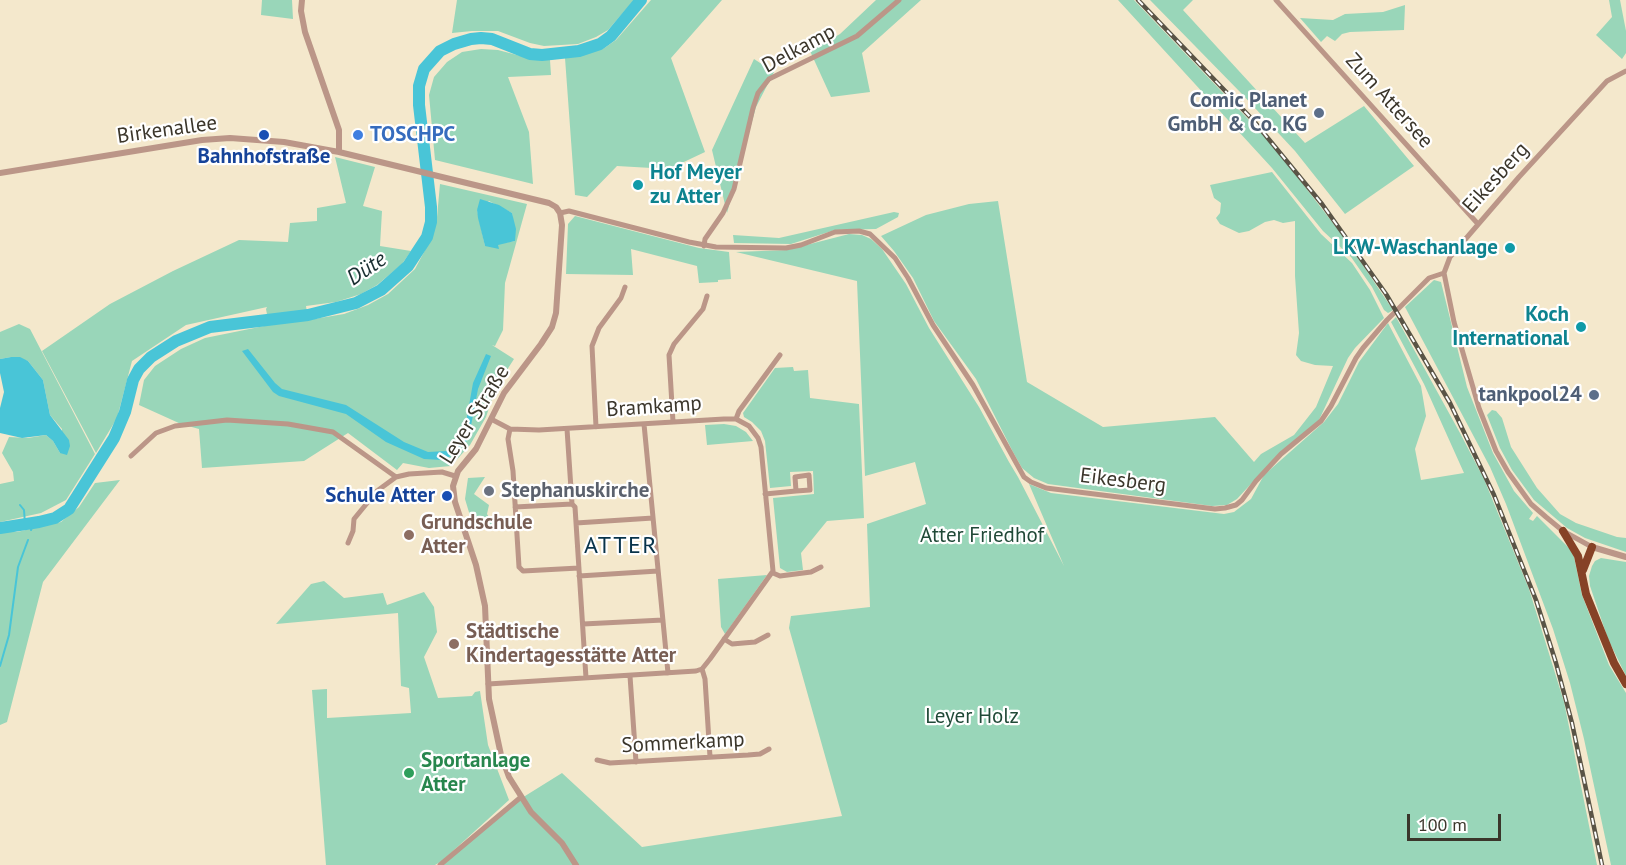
<!DOCTYPE html>
<html>
<head>
<meta charset="utf-8">
<style>
  body { margin:0 }
  #map { position:relative; width:1626px; height:865px; overflow:hidden; background:#f4e8cc; font-family:"PT Sans",sans-serif }
  canvas { display:block }
  .scale { position:absolute; left:1407px; top:814px; width:94px; height:27px; box-sizing:border-box; border:3px solid #3b362b; border-top:0; padding-left:8px; font-size:18px; line-height:21px; white-space:nowrap; color:#3b362b; -webkit-text-stroke:4px #fff; paint-order:stroke }
</style>
</head>
<body>
<div id="map">
<canvas width="1626" height="865"></canvas>
<div class="scale">100 m</div>
</div>
<script>
const context = document.querySelector('canvas').getContext('2d');
context.lineJoin = 'round';
function paint(path, color) { context.fillStyle = color; context.fill(path, 'evenodd'); }
const poly = rows => new Path2D(rows.map(r => 'M' + r).join(''));
function stroke(path, color, width, dash) { context.strokeStyle = color; context.lineWidth = width; context.lineCap = dash ? 'butt' : 'round'; context.setLineDash(dash || []); context.stroke(path); }
function drawText(font, color, halo, rows, align = 'center') {
  context.font = font + ' "PT Sans",sans-serif'; context.lineWidth = 4.5; context.setLineDash([]); context.textBaseline = 'middle'; context.strokeStyle = halo; context.fillStyle = color; for (const [text, x, y, turn = 0] of rows) {
    context.save(); context.translate(x, y); context.rotate((+turn || 0) * Math.PI / 180); context.textAlign = isNaN(turn) ? turn : align; if (halo) context.strokeText(text, 0, 0); context.fillText(text, 0, 0); context.restore();
  }
}
paint(poly([
  [262,0,292,0,293,19,261,15],
  [457,0,634,0,608,30,596,37,578,44,544,46,530,43,498,31,472,31,452,33],
  [651,0,722,0,671,58,705,152,669,169,617,166,587,197,575,195,565,58,603,49,616,40],
  [876,0,921,0,862,53,870,92,831,97,810,51,840,34],
  [1118,0,1134,0,1272,144,1346,240,1393,310,1390,312,1388,313,1384,310,1372,287,1351,257,1323,231,1272,168],
  [1150,0,1193,0,1183,10,1305,143,1364,106,1414,166,1345,214,1295,151,1241,93],
  [1609,0,1620,0,1626,31,1626,53,1622,59,1596,35,1612,17],
  [1405,5,1404,30,1350,32,1342,34,1335,41,1327,36,1321,42,1300,18,1333,20,1345,14,1383,12],
  [481,49,498,50,532,59,550,60,551,75,508,77,529,132,533,184,435,160,429,95,434,77,447,62,462,52],
  [754,59,774,72,756,107,727,213,712,150],
  [335,157,375,167,363,206,382,211,380,246,411,251,402,264,377,285,361,294,336,302,306,306,308,320,344,314,368,305,388,294,415,269,431,239,437,217,440,184,527,204,505,283,503,330,495,346,492,345,514,359,496,387,486,417,470,445,451,466,429,468,403,463,397,470,348,433,304,461,202,468,199,429,181,424,139,405,144,380,155,366,181,349,205,338,269,325,266,309,267,307,186,325,132,361,117,418,96,453,42,351,110,304,173,271,239,240,288,242,290,223,317,221,317,208,346,203],
  [489,201,512,213,515,241,485,246,477,210],
  [1272,172,1321,234,1352,263,1370,290,1384,318,1355,348,1348,358,1319,420,1262,472,1237,499,1227,505,1212,506,1048,484,1034,478,1022,468,1013,452,976,379,934,321,913,278,894,251,881,236,926,215,969,204,998,201,1027,382,1103,427,1215,417,1254,462,1261,454,1294,435,1316,407,1333,366,1315,365,1301,361,1296,355,1299,333,1295,276,1295,221,1283,223,1274,220,1265,222,1249,231,1239,233,1220,224,1216,218,1220,213,1221,203,1214,198,1210,185],
  [894,212,899,213,898,217,876,229,835,230,791,244,734,243,733,235,779,238],
  [575,216,699,248,729,252,731,279,718,280,718,282,699,283,697,266,631,249,633,275,566,274,568,224],
  [849,234,862,235,871,239,882,249,906,284,929,328,979,407,1009,462,1018,477,1064,566,1029,484,1051,493,1224,514,1234,512,1251,499,1264,475,1324,422,1338,404,1359,362,1388,323,1421,386,1426,416,1415,449,1421,480,1464,473,1424,384,1391,322,1396,317,1460,433,1484,479,1529,589,1564,702,1597,865,443,865,517,801,562,773,642,847,842,816,789,628,791,616,870,607,867,524,926,504,915,462,865,476,857,281,736,252,787,250],
  [1434,280,1441,282,1467,387,1493,453,1514,491,1533,513,1529,519,1533,521,1537,516,1570,549,1574,557,1582,595,1609,665,1626,693,1626,865,1611,865,1584,739,1570,683,1553,629,1506,504,1490,467,1405,307],
  [19,324,30,329,95,454,66,500,41,513,0,522,0,484,14,481,13,472,2,453,9,437,28,438,46,435,53,441,60,453,62,429,50,415,43,380,28,361,11,357,0,359,0,332],
  [793,367,794,371,808,370,810,398,859,404,864,518,827,521,801,553,803,570,787,572,780,568,773,498,814,494,813,471,790,472,791,486,770,488,765,441,761,431,752,422,744,417,743,413,775,368],
  [1492,410,1496,411,1502,418,1511,447,1537,488,1560,514,1576,523,1617,537,1626,538,1626,552,1585,538,1567,528,1534,500,1512,470,1500,448,1487,415],
  [724,424,736,426,746,432,753,441,707,445,705,425],
  [485,477,474,494,489,505,487,514,495,527,474,529,465,499,468,478],
  [120,480,43,582,7,722,0,725,0,531,17,532,61,522,79,507,95,483],
  [1601,558,1626,562,1626,676,1608,639,1590,586,1589,576,1592,566,1595,561],
  [767,575,725,634,721,627,718,579],
  [324,581,344,598,383,593,387,605,424,592,434,607,437,632,424,657,438,698,472,696,475,692,480,691,488,745,509,800,442,861,435,865,326,865,312,690,327,689,327,718,411,713,409,688,401,686,398,613,276,624,311,584]
]), '#99d6b9');
paint(poly([
  [480,199,499,205,512,213,516,229,515,241,498,245,499,249,485,246,478,218,477,210],
  [248,349,275,383,282,389,346,405,404,442,428,452,447,451,463,439,473,383,486,354,491,356,478,389,470,431,466,442,453,455,442,460,424,459,386,442,346,414,279,396,273,392,242,351],
  [11,357,20,357,28,361,43,380,50,415,69,440,70,446,67,455,60,453,53,441,46,435,22,438,0,433,0,408,4,392,0,373,0,359]
]), '#49c5d7');
stroke(poly([
  [20,505,24,510,25,524],
  [31,530,34,523],
  [0,666,9,635,18,567,28,540]
]), '#49c5d7', 2);
stroke(poly([
  [0,528,39,522,55,518,69,509,114,438,125,412,133,380,139,369,151,357,176,341,210,327,308,315,356,303,381,290,408,266,427,237,431,222,431,207,419,105,419,86,424,69,440,51,454,44,471,39,481,38,492,39,530,54,542,55,579,51,600,44,611,36,641,0]
]), '#49c5d7', 12);
stroke(poly([
  [1276,0,1478,224],
  [560,213,569,211,689,242,716,247,786,248,801,245,835,232,859,231,870,234,895,258,908,278,933,325,973,385,1024,477,1031,482,1046,488,1215,509,1225,508,1236,505,1242,500,1256,481,1281,454,1321,421,1331,406,1356,358,1363,348,1387,320,1429,278,1444,273],
  [704,246,705,239,723,213,734,189,753,108,758,93,769,79,857,36,899,0],
  [736,419,739,411,780,355],
  [673,422,669,355,674,344,703,309,707,296],
  [644,424,668,673],
  [596,427,592,346,599,328,621,298,625,287],
  [510,429,508,439,513,471,519,567,523,571,579,568],
  [567,429,572,504],
  [131,456,156,433,175,426,227,420,288,424,333,432,396,477],
  [765,494,796,491,795,477,809,475,810,490,796,491],
  [515,507,572,504,575,507,586,678],
  [576,523,653,518],
  [348,543,353,531,354,519,377,491,396,477,409,474,442,472,455,476],
  [1592,547,1563,531,1546,517,1531,504,1508,472,1496,451,1479,408,1454,322,1444,273,1450,257,1519,177,1607,81,1626,71],
  [773,573,780,576,811,572,821,567],
  [579,576,658,571],
  [583,624,663,620],
  [724,639,732,644,755,642,768,635],
  [702,669,705,679,710,757],
  [630,676,636,762],
  [488,684,696,671,702,669,710,659,773,571,761,447,758,438,749,426,736,419,724,419,539,430,510,429,491,419],
  [597,760,610,763,748,755,760,754,769,749],
  [440,865,521,797]
]), '#bb9688', 5);
stroke(poly([
  [302,0,301,11,305,32,339,130,339,152],
  [0,173,202,140,230,138,284,142,339,152,549,203,556,207,560,213,562,225,556,313,552,327,541,344,504,393,476,449,458,471,453,486,455,502,476,565,485,606,489,699,501,755,509,777,531,812,562,843,576,865],
  [1592,547,1626,557]
]), '#bb9688', 6);
stroke(poly([
  [1563,531,1578,556,1586,594,1614,663,1626,684],
  [1583,570,1592,547]
]), '#864226', 8);
const rail = poly([
  [1138,0,1253,120,1322,204,1386,294,1450,403,1494,495,1536,600,1556,663,1572,723,1602,865]
]);
stroke(rail, '#5a5446', 4.5);
stroke(rail, '#fff', 2, [7]);
for (const [x, y, r, color] of [
  [1319,113,6,"#5c6f8a"],
  [264,135,6,"#1a4fb4"],
  [358,135,6,"#3f7fe0"],
  [638,185,6,"#0f9aa8"],
  [1510,248,6,"#0f9aa8"],
  [1581,327,6,"#0f9aa8"],
  [1594,395,6,"#5c6f8a"],
  [489,491,6,"#6b7280"],
  [447,496,6,"#1a4fb4"],
  [409,535,6,"#8d6e63"],
  [454,644,6,"#8d6e63"],
  [409,773,6,"#2e9e5b"]
]) { const dot = new Path2D(); dot.arc(x, y, r, 0, 2 * Math.PI); context.fillStyle = color; context.fill(dot); stroke(dot, '#fff', 2); }
drawText('21px', '#3b362b', '#fff', [
  ["Delkamp",799,49,-28],
  ["Zum Attersee",1389,101,48],
  ["Birkenallee",167,130,-8],
  ["Eikesberg",1496,178,-48],
  ["Bramkamp",654,407,-4],
  ["Leyer Straße",475,415,-58],
  ["Eikesberg",1123,481,7],
  ["Sommerkamp",683,743,-3]
]);
drawText('bold 21px', '#4e5e75', '#fff', [
  ["Comic Planet",1307,101],
  ["GmbH & Co. KG",1307,125],
  ["tankpool24",1582,395]
], 'right');
drawText('bold 21px', '#366cbe', '#fff', [
  ["TOSCHPC",370,135]
], 'left');
drawText('bold 21px', '#164399', '#fff', [
  ["Bahnhofstraße",264,157],
  ["Schule Atter",435,496,"right"]
]);
drawText('bold 21px', '#0d838f', '#fff', [
  ["Hof Meyer",650,173,"left"],
  ["zu Atter",650,197,"left"],
  ["LKW-Waschanlage",1498,248],
  ["Koch",1569,315],
  ["International",1569,339]
], 'right');
drawText('bold 21px', '#5b616d', '#fff', [
  ["Stephanuskirche",501,491]
], 'left');
drawText('bold 21px', '#785e54', '#fff', [
  ["Grundschule",421,523],
  ["Atter",421,547],
  ["Städtische",466,632],
  ["Kindertagesstätte Atter",466,656]
], 'left');
drawText('21px', '#204937', '#fff', [
  ["Atter Friedhof",982,536],
  ["Leyer Holz",972,717]
]);
drawText('bold 21px', '#27864d', '#fff', [
  ["Sportanlage",421,761],
  ["Atter",421,785]
], 'left');
drawText('italic 22px', '#1a2f32', '#fff', [
  ["Düte",367,269,-34]
]);
context.letterSpacing = '1.5px';
drawText('24px', '#08334a', '#fff', [
  ["ATTER",621,546]
]);
context.letterSpacing = '0px';
</script>
</body>
</html>
